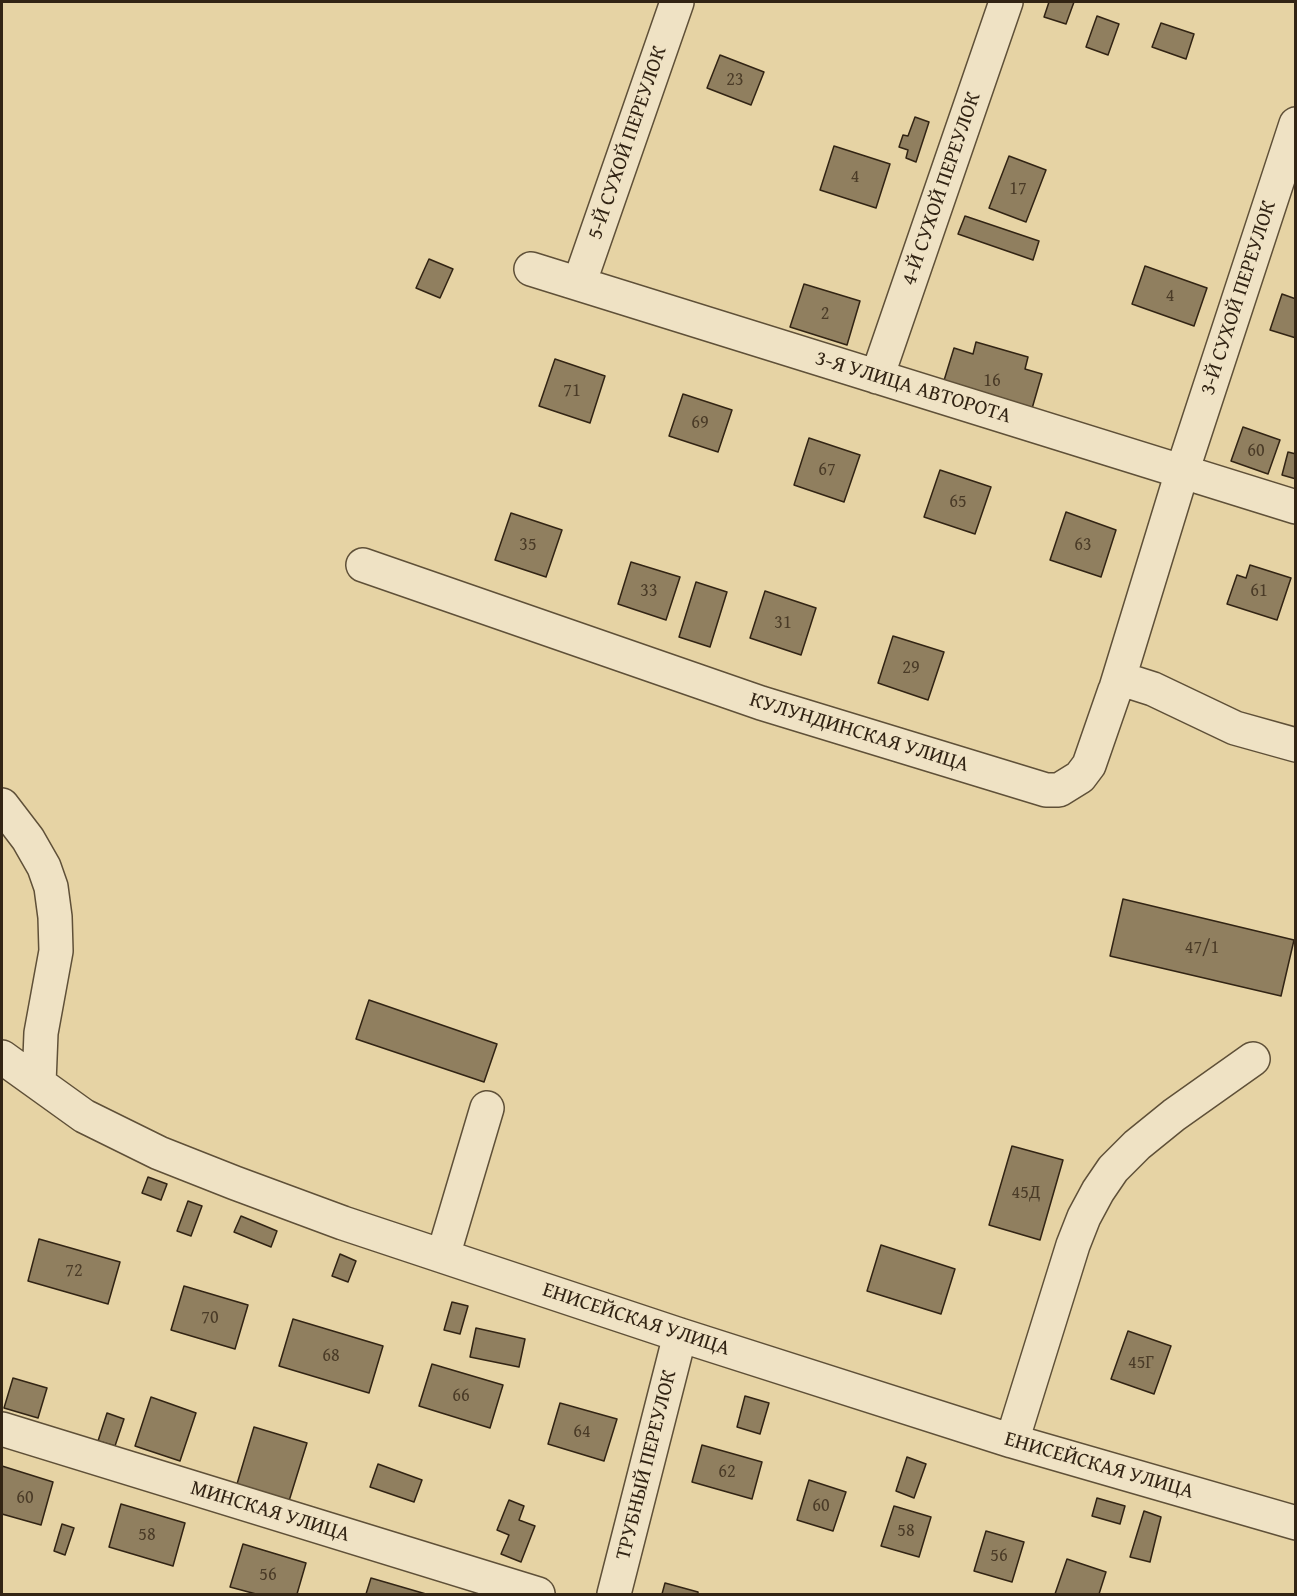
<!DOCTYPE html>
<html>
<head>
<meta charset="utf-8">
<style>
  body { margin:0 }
  #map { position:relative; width:1297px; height:1596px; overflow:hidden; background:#e6d3a4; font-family:"Gentium Book Plus",serif }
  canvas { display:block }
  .frame { position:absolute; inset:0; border:3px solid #322414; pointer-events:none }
</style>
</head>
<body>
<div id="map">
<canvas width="1297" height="1596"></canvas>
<div class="frame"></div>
</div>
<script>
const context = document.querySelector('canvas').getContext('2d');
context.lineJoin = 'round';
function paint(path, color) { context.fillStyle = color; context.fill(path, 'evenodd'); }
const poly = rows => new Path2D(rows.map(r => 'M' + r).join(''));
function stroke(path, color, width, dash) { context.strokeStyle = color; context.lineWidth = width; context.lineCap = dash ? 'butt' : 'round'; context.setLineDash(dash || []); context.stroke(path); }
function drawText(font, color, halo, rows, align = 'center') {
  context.font = font + ' "Gentium Book Plus",serif'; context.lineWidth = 6; context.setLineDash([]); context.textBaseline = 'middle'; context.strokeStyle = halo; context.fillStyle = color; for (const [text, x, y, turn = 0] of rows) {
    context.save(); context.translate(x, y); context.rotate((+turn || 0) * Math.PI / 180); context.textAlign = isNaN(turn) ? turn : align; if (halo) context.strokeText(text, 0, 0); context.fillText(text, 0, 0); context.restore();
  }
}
const building = poly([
  [1049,2,1074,2,1066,24,1044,17,1049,2],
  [1097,16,1119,24,1108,55,1086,47,1097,16],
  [1161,23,1194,34,1186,59,1152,47,1161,23],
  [720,55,764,72,751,105,707,88,720,55],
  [915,117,929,122,916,162,906,158,908,150,899,147,903,135,908,136,915,117],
  [834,146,890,164,876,208,820,190,834,146],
  [1009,156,1046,170,1026,222,989,208,1009,156],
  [965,216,1039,241,1033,260,958,234,965,216],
  [429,259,453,269,440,298,416,288,429,259],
  [1145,266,1207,288,1194,326,1132,304,1145,266],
  [804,284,860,301,847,345,790,327,804,284],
  [1282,294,1296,299,1296,338,1270,330,1282,294],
  [976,342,1028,357,1025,369,1042,374,1031,412,942,387,954,348,973,354,976,342],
  [555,359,605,376,590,423,539,406,555,359],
  [683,394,732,410,718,452,669,436,683,394],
  [1243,427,1280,440,1268,474,1231,461,1243,427],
  [809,438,860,455,844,502,794,485,809,438],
  [1288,452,1296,454,1296,479,1282,475,1288,452],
  [940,470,991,487,975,534,924,517,940,470],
  [1066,512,1116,530,1101,577,1050,560,1066,512],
  [511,513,562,530,546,577,495,560,511,513],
  [631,562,680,577,666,620,618,604,631,562],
  [1250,565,1291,578,1277,620,1227,604,1237,575,1246,578,1250,565],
  [696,582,727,592,710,647,679,637,696,582],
  [765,591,816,608,801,655,750,638,765,591],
  [893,636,944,652,928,700,878,683,893,636],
  [1123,899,1294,940,1281,996,1110,956,1123,899],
  [369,1000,497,1044,484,1082,356,1039,369,1000],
  [1012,1146,1063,1160,1040,1240,989,1225,1012,1146],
  [148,1177,167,1184,161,1200,142,1193,148,1177],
  [188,1201,202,1206,191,1236,177,1231,188,1201],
  [241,1216,277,1231,271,1247,234,1232,241,1216],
  [39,1239,120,1262,108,1304,28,1281,39,1239],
  [881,1245,955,1269,941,1314,867,1291,881,1245],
  [340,1254,356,1261,348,1282,332,1276,340,1254],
  [184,1286,248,1305,235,1349,171,1330,184,1286],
  [452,1302,468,1306,460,1334,444,1330,452,1302],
  [293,1319,383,1346,369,1393,279,1366,293,1319],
  [476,1328,525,1339,519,1367,470,1357,476,1328],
  [1128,1331,1171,1346,1154,1394,1111,1379,1128,1331],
  [432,1364,503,1385,490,1428,419,1406,432,1364],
  [13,1378,47,1388,38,1418,4,1408,13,1378],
  [745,1396,769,1403,760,1434,737,1427,745,1396],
  [151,1397,196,1413,180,1461,135,1446,151,1397],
  [560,1403,617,1419,604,1461,548,1444,560,1403],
  [107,1413,124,1419,115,1446,98,1441,107,1413],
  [254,1427,307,1443,289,1501,237,1484,254,1427],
  [702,1445,762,1462,752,1499,692,1482,702,1445],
  [907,1457,926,1464,914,1498,896,1491,907,1457],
  [378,1464,422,1480,414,1502,370,1487,378,1464],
  [2,1466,53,1482,41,1525,2,1514,2,1466],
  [809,1480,846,1492,833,1531,797,1520,809,1480],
  [1097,1498,1125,1506,1120,1524,1092,1516,1097,1498],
  [509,1500,524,1506,519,1520,535,1526,521,1562,501,1554,509,1535,497,1530,509,1500],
  [121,1504,185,1523,173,1566,109,1547,121,1504],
  [894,1506,931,1517,919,1557,881,1546,894,1506],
  [1144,1511,1161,1517,1150,1562,1130,1557,1144,1511],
  [62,1524,74,1528,65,1555,54,1551,62,1524],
  [986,1531,1024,1542,1012,1582,974,1571,986,1531],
  [243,1544,306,1563,297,1594,256,1594,230,1587,243,1544],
  [1067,1559,1106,1572,1099,1594,1055,1594,1067,1559],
  [371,1578,426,1594,366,1594,371,1578],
  [665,1583,698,1592,698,1594,662,1594,665,1583]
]);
paint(building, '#907f5f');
stroke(building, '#322414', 1.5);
const minor = poly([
  [531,269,1296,507],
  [579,284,677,2],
  [877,377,1006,2],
  [363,565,761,703,1046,790,1059,790,1080,777,1089,765,1115,690,1124,682,1128,681,1153,689,1235,728,1296,745],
  [1115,691,1182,472,1296,124],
  [2,805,28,839,44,867,51,887,55,917,56,951,41,1033,39,1083],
  [2,1057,84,1116,159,1153,235,1183,343,1223,680,1335,1012,1441,1296,1523],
  [443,1256,487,1108],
  [2,1429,538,1594],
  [1012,1441,1073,1245,1084,1217,1098,1191,1113,1169,1137,1145,1174,1115,1253,1059],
  [614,1594,680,1335]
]);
stroke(minor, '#5f5038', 36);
stroke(minor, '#efe2c4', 33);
drawText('18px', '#4a3b27', null, [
  ["23",735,80],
  ["4",855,177],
  ["17",1018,189],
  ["4",1170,296],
  ["2",825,314],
  ["16",992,381],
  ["71",572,391],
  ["69",700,423],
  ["60",1256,451],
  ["67",827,470],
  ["65",958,502],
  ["35",528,545],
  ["63",1083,545],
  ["33",649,591],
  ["61",1259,591],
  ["31",783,623],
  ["29",911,668],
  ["47/1",1202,948],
  ["45Д",1026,1193],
  ["72",74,1271],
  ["70",210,1318],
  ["68",331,1356],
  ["45Г",1141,1363],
  ["66",461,1396],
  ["64",582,1432],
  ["62",727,1472],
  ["60",25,1498],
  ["60",821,1506],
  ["58",906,1531],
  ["58",147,1535],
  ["56",999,1556],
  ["56",268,1575]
]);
drawText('21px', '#322414', '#efe2c4', [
  ["5-Й СУХОЙ ПЕРЕУЛОК",628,143,-71],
  ["4-Й СУХОЙ ПЕРЕУЛОК",942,189,-71],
  ["3-Й СУХОЙ ПЕРЕУЛОК",1239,298,-72],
  ["3-Я УЛИЦА АВТОРОТА",913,388,17],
  ["КУЛУНДИНСКАЯ УЛИЦА",859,733,17],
  ["ЕНИСЕЙСКАЯ УЛИЦА",636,1320,18],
  ["ТРУБНЫЙ ПЕРЕУЛОК",647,1465,-76],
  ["ЕНИСЕЙСКАЯ УЛИЦА",1099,1466,16],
  ["МИНСКАЯ УЛИЦА",270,1512,17]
]);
</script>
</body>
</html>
